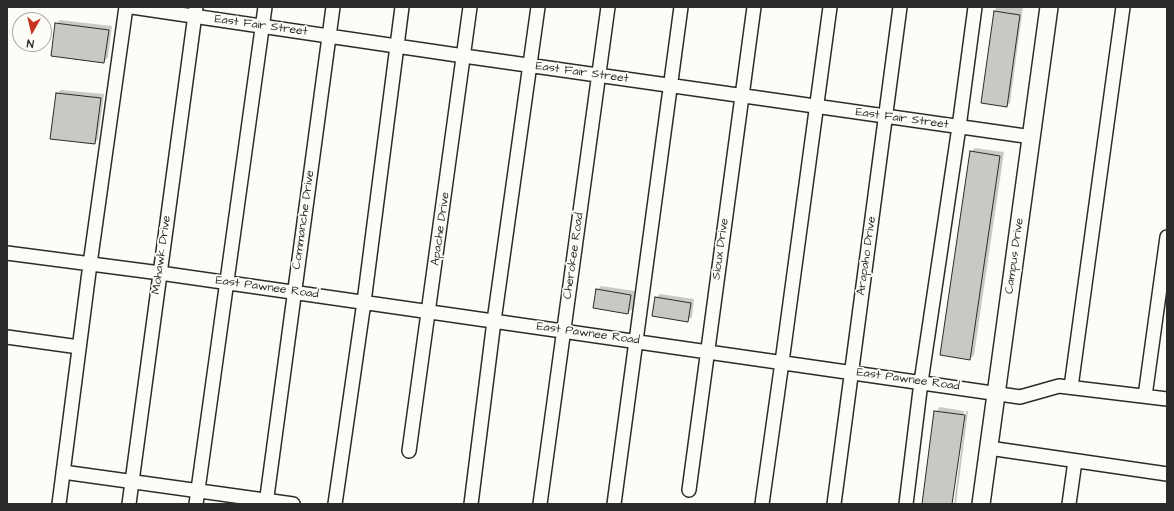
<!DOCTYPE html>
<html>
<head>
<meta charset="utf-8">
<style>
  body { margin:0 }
  #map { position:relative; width:1174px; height:511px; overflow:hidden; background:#fdfcf7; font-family:"Architects Daughter",sans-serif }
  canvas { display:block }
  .frame { position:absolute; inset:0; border:8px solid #2b2b2b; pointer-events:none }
  .north { position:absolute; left:12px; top:12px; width:40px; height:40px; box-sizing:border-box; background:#fdfcf7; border:1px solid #a9a8a5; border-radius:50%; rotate:188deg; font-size:11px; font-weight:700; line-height:16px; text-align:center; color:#2b2b2b }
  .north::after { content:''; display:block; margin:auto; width:14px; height:18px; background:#c8321e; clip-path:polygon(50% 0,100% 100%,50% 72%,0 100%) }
</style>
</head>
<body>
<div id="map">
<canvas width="1174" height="511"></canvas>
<div class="frame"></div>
<div class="north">N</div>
</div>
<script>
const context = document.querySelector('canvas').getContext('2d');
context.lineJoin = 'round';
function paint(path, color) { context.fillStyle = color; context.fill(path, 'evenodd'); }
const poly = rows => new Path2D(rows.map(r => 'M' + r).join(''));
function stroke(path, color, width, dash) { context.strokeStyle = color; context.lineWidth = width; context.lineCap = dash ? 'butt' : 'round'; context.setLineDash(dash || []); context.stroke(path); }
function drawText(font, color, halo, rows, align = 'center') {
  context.font = font + ' "Architects Daughter",sans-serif'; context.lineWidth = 3.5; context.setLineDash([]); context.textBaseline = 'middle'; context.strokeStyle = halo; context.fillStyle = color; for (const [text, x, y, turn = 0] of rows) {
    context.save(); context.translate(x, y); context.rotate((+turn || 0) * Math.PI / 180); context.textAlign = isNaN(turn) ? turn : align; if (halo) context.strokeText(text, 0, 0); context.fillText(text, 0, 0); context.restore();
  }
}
paint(poly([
  [996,7,1023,7,1010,103,1007,106,982,102],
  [60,20,112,26,108,57,104,62,56,24],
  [61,90,104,94,98,139,94,143,57,93],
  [975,148,1004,152,974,355,970,359,971,152],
  [601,286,635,291,632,309,628,313,597,290],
  [660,294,694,299,692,317,687,321,656,298],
  [940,407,964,411,952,504,923,504,935,412],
  [966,411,968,411,956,504,954,504]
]), '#0003');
const building = poly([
  [994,11,1020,15,1007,107,981,103,994,11],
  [55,23,109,30,104,63,51,56,55,23],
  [56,93,101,98,95,144,50,139,56,93],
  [970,151,1000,156,970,360,940,355,970,151],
  [596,289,631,295,628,314,593,308,596,289],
  [655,297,691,303,688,322,652,316,655,297],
  [934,411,965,415,952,504,922,504,934,411]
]);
paint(building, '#c9c8c4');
stroke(building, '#2b2b2b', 1);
const minor = poly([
  [132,7,464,56,1032,137],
  [7,253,160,273,1020,397,1059,386,1167,399],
  [7,337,79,347],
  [1071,387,1123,7],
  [1145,396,1167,237],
  [989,448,1167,474],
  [409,451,470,7],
  [63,472,293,504],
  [689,490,754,7],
  [59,504,90,264,126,7],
  [129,504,196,7],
  [196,504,265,7],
  [266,504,333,7],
  [335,504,364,302,402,7],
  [471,504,494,321,538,7],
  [540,504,608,7],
  [614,504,681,7],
  [762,504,782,362,830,7],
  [834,504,900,7],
  [906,504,921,382,959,127,975,7],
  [1069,504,1075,461]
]);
const major = poly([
  [981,504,1049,7]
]);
stroke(minor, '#2b2b2b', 16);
stroke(major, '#2b2b2b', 20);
stroke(minor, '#fdfcf7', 13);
stroke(major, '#fdfcf7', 17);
drawText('12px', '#2b2b2b', '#fdfcf7', [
  ["East Fair Street",261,26,8],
  ["East Fair Street",582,73,8],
  ["East Fair Street",902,119,8],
  ["Commanche Drive",304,220,-82],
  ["Apache Drive",441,229,-82],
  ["Sioux Drive",721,249,-82],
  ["Mohawk Drive",162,255,-82],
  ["Cherokee Road",574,256,-82],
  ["Arapaho Drive",867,256,-82],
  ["Campus Drive",1015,256,-82],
  ["East Pawnee Road",267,288,8],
  ["East Pawnee Road",588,334,8],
  ["East Pawnee Road",908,380,8]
]);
</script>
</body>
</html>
